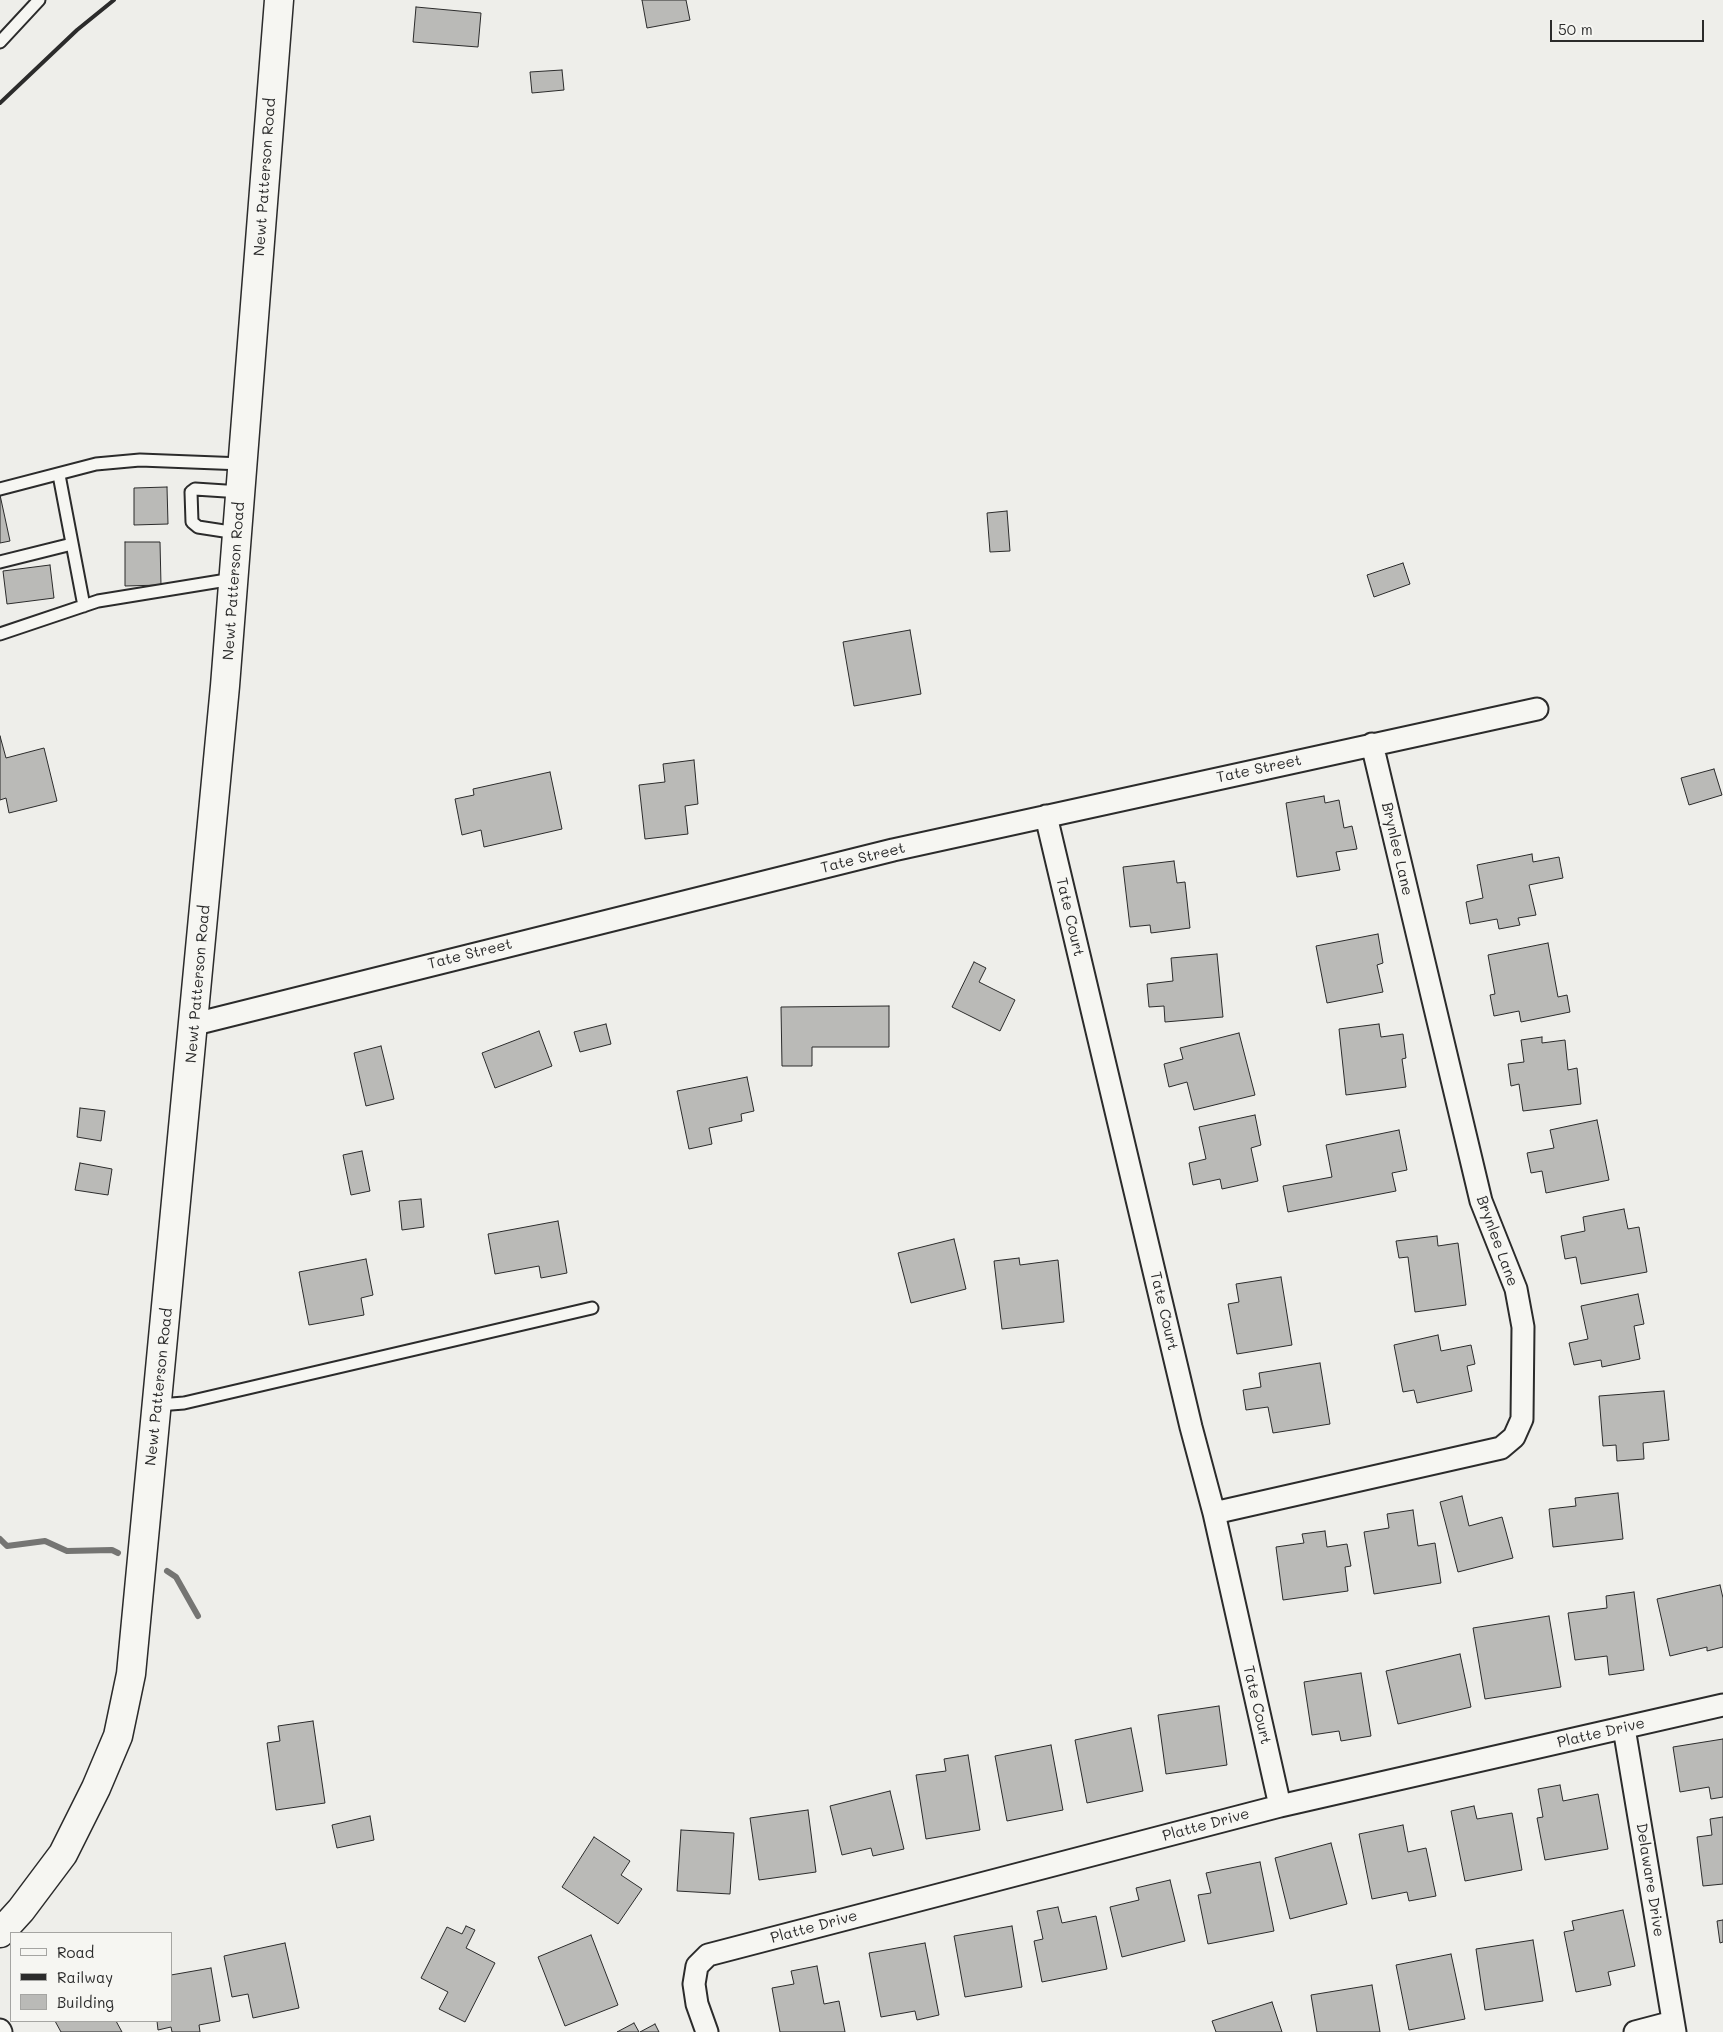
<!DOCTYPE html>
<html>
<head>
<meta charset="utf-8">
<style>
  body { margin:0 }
  #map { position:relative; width:1723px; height:2032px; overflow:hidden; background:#eeeeea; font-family:Mali,sans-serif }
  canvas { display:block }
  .legend { position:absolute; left:10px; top:1932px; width:162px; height:90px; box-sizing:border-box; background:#f6f6f2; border:1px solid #a5a5a2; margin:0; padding:6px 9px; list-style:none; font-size:15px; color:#2b2b2b }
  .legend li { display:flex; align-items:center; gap:10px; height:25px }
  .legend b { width:25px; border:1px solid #a5a5a2 }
  .scale { position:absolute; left:1550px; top:20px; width:154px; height:22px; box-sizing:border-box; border:2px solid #2b2b2b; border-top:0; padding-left:6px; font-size:15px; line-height:18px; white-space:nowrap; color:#2b2b2b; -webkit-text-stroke:4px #f6f6f2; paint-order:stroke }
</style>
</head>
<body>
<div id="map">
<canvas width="1723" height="2032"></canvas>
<ul class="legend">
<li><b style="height:6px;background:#f6f6f2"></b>Road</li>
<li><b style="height:6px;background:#2b2b2b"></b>Railway</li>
<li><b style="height:14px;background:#babab7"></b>Building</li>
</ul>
<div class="scale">50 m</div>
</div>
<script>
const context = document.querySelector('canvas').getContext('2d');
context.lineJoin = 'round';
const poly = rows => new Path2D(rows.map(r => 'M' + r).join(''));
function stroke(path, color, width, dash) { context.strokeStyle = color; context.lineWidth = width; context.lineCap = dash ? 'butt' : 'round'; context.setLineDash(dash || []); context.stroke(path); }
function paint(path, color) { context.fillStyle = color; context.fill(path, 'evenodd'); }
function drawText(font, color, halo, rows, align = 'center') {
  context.font = font + ' Mali,sans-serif'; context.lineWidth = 5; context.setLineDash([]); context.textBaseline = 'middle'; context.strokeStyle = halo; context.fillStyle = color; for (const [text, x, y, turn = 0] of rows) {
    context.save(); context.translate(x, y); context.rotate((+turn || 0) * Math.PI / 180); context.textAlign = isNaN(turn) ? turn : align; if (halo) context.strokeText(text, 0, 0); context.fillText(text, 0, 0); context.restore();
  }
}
stroke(poly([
  [0,1539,7,1546,45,1541,67,1551,112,1550,118,1553],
  [167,1571,176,1577,198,1616]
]), '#757573', 6);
const building = poly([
  [642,0,686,0,690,20,647,28,642,0],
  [416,7,481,13,478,47,413,42,416,7],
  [562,70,564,90,532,93,530,72,562,70],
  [167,487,168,524,134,525,134,488,167,487],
  [0,495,10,541,0,543,0,495],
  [1007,511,1010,551,990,552,987,513,1007,511],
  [125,542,160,542,161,585,125,586,125,542],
  [1403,563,1410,584,1374,597,1367,575,1403,563],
  [50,565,54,598,7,604,3,571,50,565],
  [910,630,921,694,854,706,843,642,910,630],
  [0,736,6,758,44,748,57,801,9,813,6,798,0,800,0,736],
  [694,760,698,804,685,806,688,834,645,839,639,785,665,782,663,764,694,760],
  [1714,769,1722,795,1689,805,1681,778,1714,769],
  [550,772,562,829,484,847,481,830,462,835,455,799,474,795,473,789,550,772],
  [1324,796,1325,803,1339,800,1344,828,1352,826,1357,849,1336,852,1340,870,1297,877,1286,803,1324,796],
  [1532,854,1533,862,1559,857,1563,878,1529,885,1536,915,1518,918,1520,925,1499,929,1497,919,1470,924,1466,902,1483,898,1477,865,1532,854],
  [1174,861,1177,883,1185,882,1190,928,1151,933,1150,925,1130,927,1123,867,1174,861],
  [1378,934,1383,963,1377,965,1383,992,1327,1003,1316,946,1378,934],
  [1548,943,1558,997,1567,995,1570,1012,1521,1022,1519,1011,1494,1016,1490,995,1495,994,1488,955,1548,943],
  [1217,954,1223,1017,1165,1022,1164,1006,1149,1007,1147,984,1173,981,1171,958,1217,954],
  [974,962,986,968,979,982,1015,1000,1000,1031,952,1007,974,962],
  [889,1006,889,1047,812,1047,812,1066,782,1066,781,1007,889,1006],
  [606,1024,611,1044,580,1052,574,1032,606,1024],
  [1379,1024,1381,1037,1403,1034,1406,1058,1402,1059,1406,1087,1346,1095,1339,1029,1379,1024],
  [539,1031,552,1066,495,1088,482,1053,539,1031],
  [1239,1033,1255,1095,1194,1110,1187,1082,1169,1087,1164,1064,1183,1059,1180,1048,1239,1033],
  [1542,1037,1542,1043,1565,1040,1568,1070,1577,1068,1581,1104,1523,1111,1519,1084,1511,1086,1508,1064,1524,1062,1521,1040,1542,1037],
  [381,1046,394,1099,366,1106,354,1053,381,1046],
  [747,1077,754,1111,741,1114,742,1121,709,1128,712,1144,689,1149,677,1091,747,1077],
  [80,1108,105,1111,101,1141,77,1137,80,1108],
  [1255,1115,1261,1145,1251,1148,1258,1181,1222,1189,1220,1179,1193,1185,1189,1163,1206,1159,1199,1127,1255,1115],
  [1597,1120,1609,1180,1546,1193,1542,1171,1531,1173,1527,1153,1554,1148,1550,1130,1597,1120],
  [1399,1130,1407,1170,1392,1173,1396,1191,1288,1212,1283,1186,1332,1177,1326,1145,1399,1130],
  [362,1151,370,1191,351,1195,343,1155,362,1151],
  [80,1163,112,1169,108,1195,75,1190,80,1163],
  [421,1199,424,1227,402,1230,399,1201,421,1199],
  [1624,1209,1628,1229,1639,1227,1647,1272,1581,1284,1576,1257,1565,1259,1561,1236,1585,1231,1583,1217,1624,1209],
  [558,1221,567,1273,541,1278,539,1266,495,1274,488,1234,558,1221],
  [1437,1236,1438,1246,1458,1243,1466,1305,1415,1312,1408,1257,1399,1258,1396,1241,1437,1236],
  [954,1239,966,1289,911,1303,898,1253,954,1239],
  [1019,1258,1020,1265,1058,1260,1064,1322,1002,1329,994,1261,1019,1258],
  [366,1259,373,1295,361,1298,364,1315,309,1325,299,1272,366,1259],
  [1281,1277,1292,1345,1237,1354,1228,1304,1239,1302,1236,1284,1281,1277],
  [1638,1294,1644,1324,1634,1326,1640,1359,1602,1367,1601,1360,1574,1365,1569,1343,1588,1339,1581,1306,1638,1294],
  [1438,1335,1441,1351,1471,1345,1475,1364,1467,1366,1472,1391,1417,1403,1414,1390,1403,1392,1394,1345,1438,1335],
  [1320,1363,1330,1424,1273,1433,1268,1407,1246,1410,1243,1390,1261,1387,1259,1373,1320,1363],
  [1664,1391,1669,1440,1643,1443,1644,1459,1617,1461,1616,1445,1603,1446,1599,1396,1664,1391],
  [1618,1493,1623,1539,1553,1547,1549,1509,1576,1506,1575,1498,1618,1493],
  [1462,1496,1469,1526,1502,1517,1513,1558,1458,1572,1440,1502,1462,1496],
  [1413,1510,1418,1546,1435,1543,1441,1583,1374,1594,1364,1532,1389,1528,1387,1514,1413,1510],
  [1325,1531,1327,1547,1347,1544,1351,1566,1345,1567,1348,1591,1283,1600,1276,1547,1304,1543,1302,1534,1325,1531],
  [1720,1585,1723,1598,1723,1647,1707,1651,1707,1647,1670,1656,1657,1599,1720,1585],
  [1634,1592,1644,1670,1609,1675,1607,1656,1575,1660,1568,1613,1607,1608,1606,1596,1634,1592],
  [1549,1616,1561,1687,1485,1699,1473,1628,1549,1616],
  [1460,1654,1471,1707,1398,1724,1386,1671,1460,1654],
  [1361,1673,1371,1736,1341,1741,1339,1731,1312,1735,1304,1682,1361,1673],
  [1219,1706,1227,1765,1166,1774,1158,1715,1219,1706],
  [313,1721,325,1803,276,1810,267,1743,280,1741,278,1726,313,1721],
  [1131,1728,1143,1791,1087,1803,1075,1740,1131,1728],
  [1723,1739,1723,1797,1711,1799,1709,1787,1680,1792,1673,1747,1723,1739],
  [1051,1745,1063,1810,1007,1821,995,1756,1051,1745],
  [968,1755,980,1830,926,1839,916,1775,946,1771,944,1759,968,1755],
  [1560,1785,1563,1801,1598,1794,1608,1849,1545,1860,1537,1818,1543,1817,1538,1789,1560,1785],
  [890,1791,904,1849,873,1856,871,1848,842,1855,830,1806,890,1791],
  [1474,1806,1477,1819,1512,1813,1522,1870,1465,1881,1451,1811,1474,1806],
  [808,1810,816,1872,759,1880,750,1818,808,1810],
  [370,1816,374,1840,337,1848,332,1825,370,1816],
  [1723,1817,1723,1884,1703,1886,1697,1837,1712,1835,1710,1819,1723,1817],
  [1403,1825,1408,1852,1426,1848,1436,1896,1409,1901,1407,1892,1372,1899,1359,1834,1403,1825],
  [681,1830,734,1833,730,1894,677,1891,681,1830],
  [594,1837,630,1861,621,1875,642,1889,618,1924,562,1887,594,1837],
  [1331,1843,1347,1904,1290,1919,1275,1858,1331,1843],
  [1260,1862,1274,1931,1208,1944,1198,1895,1211,1893,1206,1873,1260,1862],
  [1170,1880,1185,1941,1122,1957,1110,1907,1139,1900,1136,1888,1170,1880],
  [1058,1907,1062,1923,1096,1916,1107,1969,1042,1982,1034,1941,1043,1939,1037,1911,1058,1907],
  [1623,1910,1635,1966,1608,1972,1611,1985,1576,1992,1564,1932,1574,1930,1572,1921,1623,1910],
  [1723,1920,1723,1942,1720,1943,1717,1921,1723,1920],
  [466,1926,475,1930,466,1948,495,1963,465,2022,439,2009,448,1992,421,1978,447,1927,462,1934,466,1926],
  [1012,1926,1022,1987,965,1997,954,1936,1012,1926],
  [591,1935,618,2005,565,2026,538,1957,591,1935],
  [1533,1940,1543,2001,1485,2010,1476,1949,1533,1940],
  [285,1943,299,2008,253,2018,248,1994,232,1997,224,1956,285,1943],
  [925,1943,939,2015,917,2020,915,2011,881,2017,869,1953,925,1943],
  [1451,1954,1465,2019,1409,2030,1396,1965,1451,1954],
  [817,1966,824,2004,839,2001,845,2032,780,2032,772,1988,794,1984,791,1971,817,1966],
  [211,1968,220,2021,199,2025,200,2032,172,2032,171,2027,158,2030,157,2021,171,2021,171,1975,211,1968],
  [1372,1985,1380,2032,1317,2032,1311,1995,1372,1985],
  [1272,2002,1282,2032,1216,2032,1212,2021,1272,2002],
  [55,2021,116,2021,122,2032,61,2032,55,2021],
  [634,2023,639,2032,617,2032,634,2023],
  [655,2024,659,2032,640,2032,655,2024]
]);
paint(building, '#babab7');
stroke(building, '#2b2b2b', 1);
const lane = poly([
  [0,42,39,0],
  [59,475,84,606],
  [0,489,96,464,140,460,243,464],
  [237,533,198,527,192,522,191,492,195,489,241,492],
  [0,562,72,544],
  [0,634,98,601,233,579],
  [158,1405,184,1403,592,1308]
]);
const street = poly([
  [1046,816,1191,1427,1214,1513,1280,1806],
  [195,1024,893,850,1537,709],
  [1214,1513,1501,1448,1514,1437,1522,1419,1523,1327,1516,1289,1481,1201,1372,744],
  [1624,1728,1675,2032],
  [0,2030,1,2032],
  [707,2032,697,2004,694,1984,697,1966,708,1955,1280,1806,1723,1705],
  [1635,2032,1673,2022]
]);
const secondary = poly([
  [0,1933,21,1910,63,1854,96,1788,118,1736,131,1674,225,686,279,0]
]);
stroke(lane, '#2b2b2b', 15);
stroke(street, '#2b2b2b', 25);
stroke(secondary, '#2b2b2b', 31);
stroke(lane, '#f6f6f2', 11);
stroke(street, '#f6f6f2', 21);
stroke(secondary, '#f6f6f2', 28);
stroke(poly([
  [0,103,77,30,114,0]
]), '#2b2b2b', 4);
drawText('15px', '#2b2b2b', '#f6f6f2', [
  ["Newt Patterson Road",265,177,-86],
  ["Newt Patterson Road",234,581,-86],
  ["Tate Street",1259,769,-12],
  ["Brynlee Lane",1397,849,77],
  ["Tate Street",863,858,-14],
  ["Tate Court",1070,917,77],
  ["Tate Street",470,954,-14],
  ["Newt Patterson Road",198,984,-85],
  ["Brynlee Lane",1497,1241,70],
  ["Tate Court",1164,1311,77],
  ["Newt Patterson Road",159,1387,-84],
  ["Tate Court",1257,1705,77],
  ["Platte Drive",1601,1733,-13],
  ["Platte Drive",1206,1825,-15],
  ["Delaware Drive",1650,1880,81],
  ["Platte Drive",814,1927,-15]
]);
</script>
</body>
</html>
